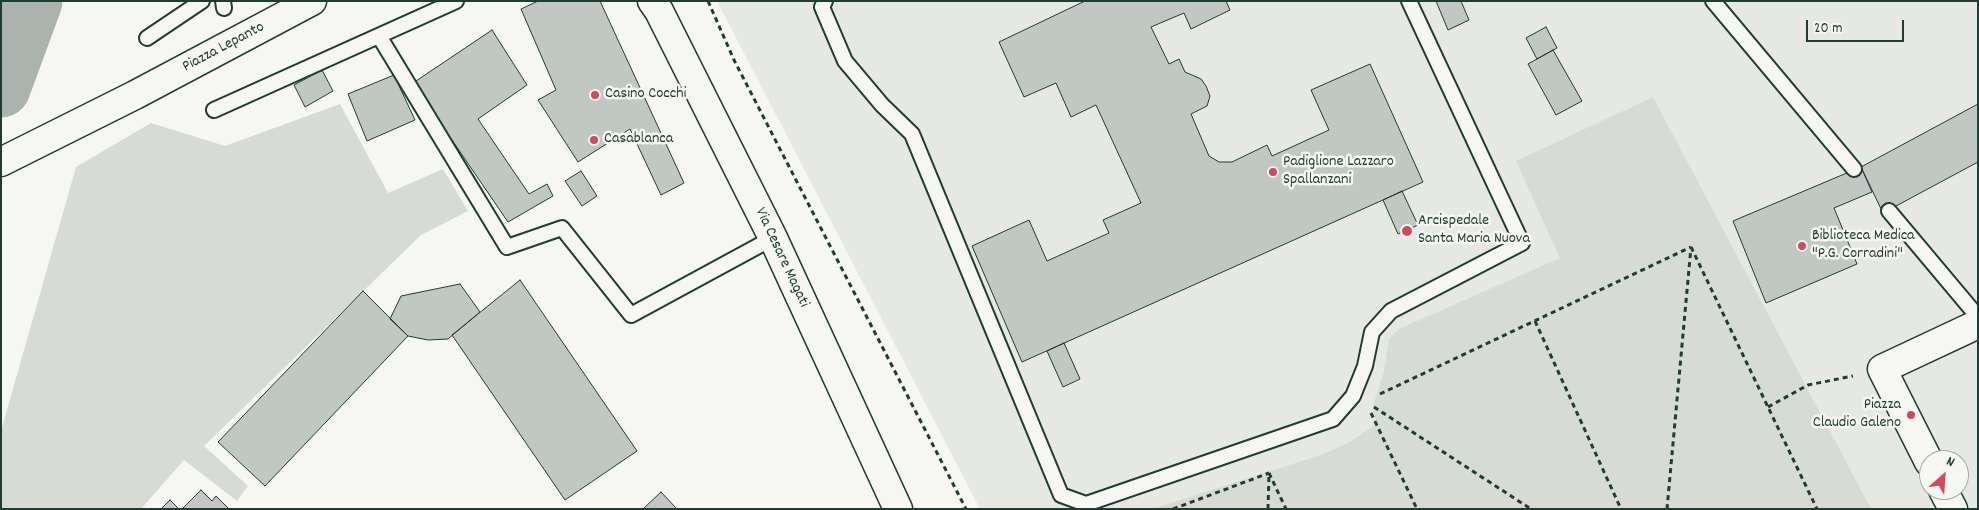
<!DOCTYPE html>
<html>
<head>
<meta charset="utf-8">
<style>
  body { margin:0 }
  #map { position:relative; width:1979px; height:510px; overflow:hidden; background:#f6f6f2; font-family:Dekko,sans-serif }
  canvas { display:block }
  .frame { position:absolute; inset:0; border:2px solid #1f3d34; pointer-events:none }
  .north { position:absolute; left:1919px; top:450px; width:50px; height:50px; box-sizing:border-box; background:#f6f6f2; border:1px solid #a0aca6; border-radius:50%; rotate:26deg; font-size:14px; font-weight:700; line-height:20px; text-align:center; color:#1f3d34 }
  .north::after { content:''; display:block; margin:auto; width:18px; height:22px; background:#d1495b; clip-path:polygon(50% 0,100% 100%,50% 72%,0 100%) }
  .scale { position:absolute; left:1806px; top:20px; width:98px; height:22px; box-sizing:border-box; border:2px solid #1f3d34; border-top:0; padding-left:6px; font-size:15px; line-height:18px; white-space:nowrap; color:#1f3d34; -webkit-text-stroke:4px #f6f6f2; paint-order:stroke }
</style>
</head>
<body>
<div id="map">
<canvas width="1979" height="510"></canvas>
<div class="frame"></div>
<div class="north">N</div>
<div class="scale">20 m</div>
</div>
<script>
const context = document.querySelector('canvas').getContext('2d');
context.lineJoin = 'round';
function paint(path, color) { context.fillStyle = color; context.fill(path, 'evenodd'); }
const poly = rows => new Path2D(rows.map(r => 'M' + r).join(''));
function stroke(path, color, width, dash) { context.strokeStyle = color; context.lineWidth = width; context.lineCap = dash ? 'butt' : 'round'; context.setLineDash(dash || []); context.stroke(path); }
function drawText(font, color, halo, rows, align = 'center') {
  context.font = font + ' Dekko,sans-serif'; context.lineWidth = 5; context.setLineDash([]); context.textBaseline = 'middle'; context.strokeStyle = halo; context.fillStyle = color; for (const [text, x, y, turn = 0] of rows) {
    context.save(); context.translate(x, y); context.rotate((+turn || 0) * Math.PI / 180); context.textAlign = isNaN(turn) ? turn : align; if (halo) context.strokeText(text, 0, 0); context.fillText(text, 0, 0); context.restore();
  }
}
paint(poly([
  [717,1,1978,1,1978,509,980,509],
  [1929,460,1959,460,1959,490,1929,490]
]), '#e6e8e4');
paint(poly([
  [1653,97,1871,509,1152,509,1321,455,1350,442,1376,424,1373,406,1384,372,1389,339,1399,329,1560,258,1516,161],
  [340,104,388,193,443,169,468,211,421,235,204,446,248,486,237,501,184,460,141,509,1,509,1,431,76,167,151,123,225,146]
]), '#d6dbd6');
stroke(poly([
  [1,88,33,1]
]), '#aab3ae', 59);
const building = poly([
  [538,1,600,1,684,183,661,195,630,129,578,162,538,100,556,90,521,9,538,1],
  [1085,1,1226,1,1230,10,1191,29,1184,13,1151,27,1169,64,1179,59,1185,72,1201,79,1206,86,1210,96,1207,106,1191,114,1209,156,1219,162,1232,162,1267,145,1272,156,1329,130,1311,90,1370,64,1423,182,1022,362,972,246,1029,220,1047,261,1109,233,1103,220,1141,203,1096,105,1071,117,1056,83,1024,97,999,42,1085,1],
  [1436,1,1461,1,1469,20,1448,30,1436,1],
  [1546,27,1557,48,1537,59,1526,38,1546,27],
  [492,30,527,85,478,119,529,194,547,184,553,196,508,222,413,83,492,30],
  [1553,50,1582,101,1556,115,1528,64,1553,50],
  [322,70,333,91,305,107,294,85,322,70],
  [394,75,415,120,367,141,348,94,394,75],
  [1978,104,1978,162,1883,213,1861,167,1978,104],
  [1861,167,1872,192,1834,208,1857,264,1766,303,1733,221,1861,167],
  [581,171,597,196,582,206,565,181,581,171],
  [1402,191,1418,225,1398,234,1383,200,1402,191],
  [520,280,637,451,565,500,452,335,520,280],
  [460,284,480,312,448,339,428,340,408,336,390,319,401,296,460,284],
  [363,291,408,336,265,486,218,442,363,291],
  [1064,343,1080,379,1063,387,1047,351,1064,343],
  [201,490,212,501,216,496,229,509,182,509,201,490],
  [661,492,677,509,643,509,661,492],
  [170,500,179,509,161,509,170,500]
]);
paint(building, '#c1c8c3');
stroke(building, '#1f3d34', 1);
const service = poly([
  [223,1,224,8],
  [825,1,822,7,845,61,882,105,912,134,1061,495,1086,504,1333,419,1353,396,1365,366,1372,332,1391,311,1522,243,1409,1],
  [1713,1,1854,169],
  [379,36,507,247,562,228,631,315,773,238],
  [147,38,202,1],
  [214,110,456,1],
  [1889,211,1978,317]
]);
const minor = poly([
  [1929,462,1882,369,1978,324],
  [1943,490,1953,509]
]);
const tertiary = poly([
  [652,1,659,11,773,238,898,509]
]);
const secondary = poly([
  [1,162,135,95,312,1]
]);
stroke(service, '#1f3d34', 18);
stroke(minor, '#1f3d34', 31);
stroke(tertiary, '#1f3d34', 31);
stroke(secondary, '#1f3d34', 31);
stroke(poly([
  [708,1,734,60,966,509],
  [1691,247,1817,509],
  [1535,321,1621,509],
  [1380,394,1691,247],
  [1374,407,1531,509],
  [1768,407,1808,385,1853,376],
  [1371,413,1417,509],
  [1269,473,1286,509],
  [1173,509,1269,473],
  [1268,509,1269,474],
  [1667,509,1691,247]
]), '#1f3d34', 3, [5, 4]);
stroke(service, '#f6f6f2', 14);
stroke(minor, '#f6f6f2', 28);
stroke(tertiary, '#f6f6f2', 28);
stroke(secondary, '#f6f6f2', 28);
for (const [x, y, r, color] of [
  [595,95,5,"#d1495b"],
  [594,140,5,"#d1495b"],
  [1273,172,5,"#d1495b"],
  [1407,231,6,"#d1495b"],
  [1802,246,5,"#d1495b"],
  [1911,415,5,"#d1495b"]
]) { const dot = new Path2D(); dot.arc(x, y, r, 0, 2 * Math.PI); context.fillStyle = color; context.fill(dot); stroke(dot, '#f6f6f2', 2); }
drawText('16px', '#1f3d34', '#f6f6f2', [
  ["Piazza Lepanto",224,48,-28],
  ["Via Cesare Magati",781,258,65]
]);
drawText('16px', '#1f3d34', '#f6f6f2', [
  ["Casino Cocchi",605,95],
  ["Casablanca",604,140],
  ["Padiglione Lazzaro",1283,163],
  ["Spallanzani",1283,181],
  ["Arcispedale",1418,222],
  ["Santa Maria Nuova",1418,240],
  ["Biblioteca Medica",1812,237],
  ["\"P.G. Corradini\"",1812,255],
  ["Piazza",1901,406,"right"],
  ["Claudio Galeno",1901,424,"right"]
], 'left');
</script>
</body>
</html>
